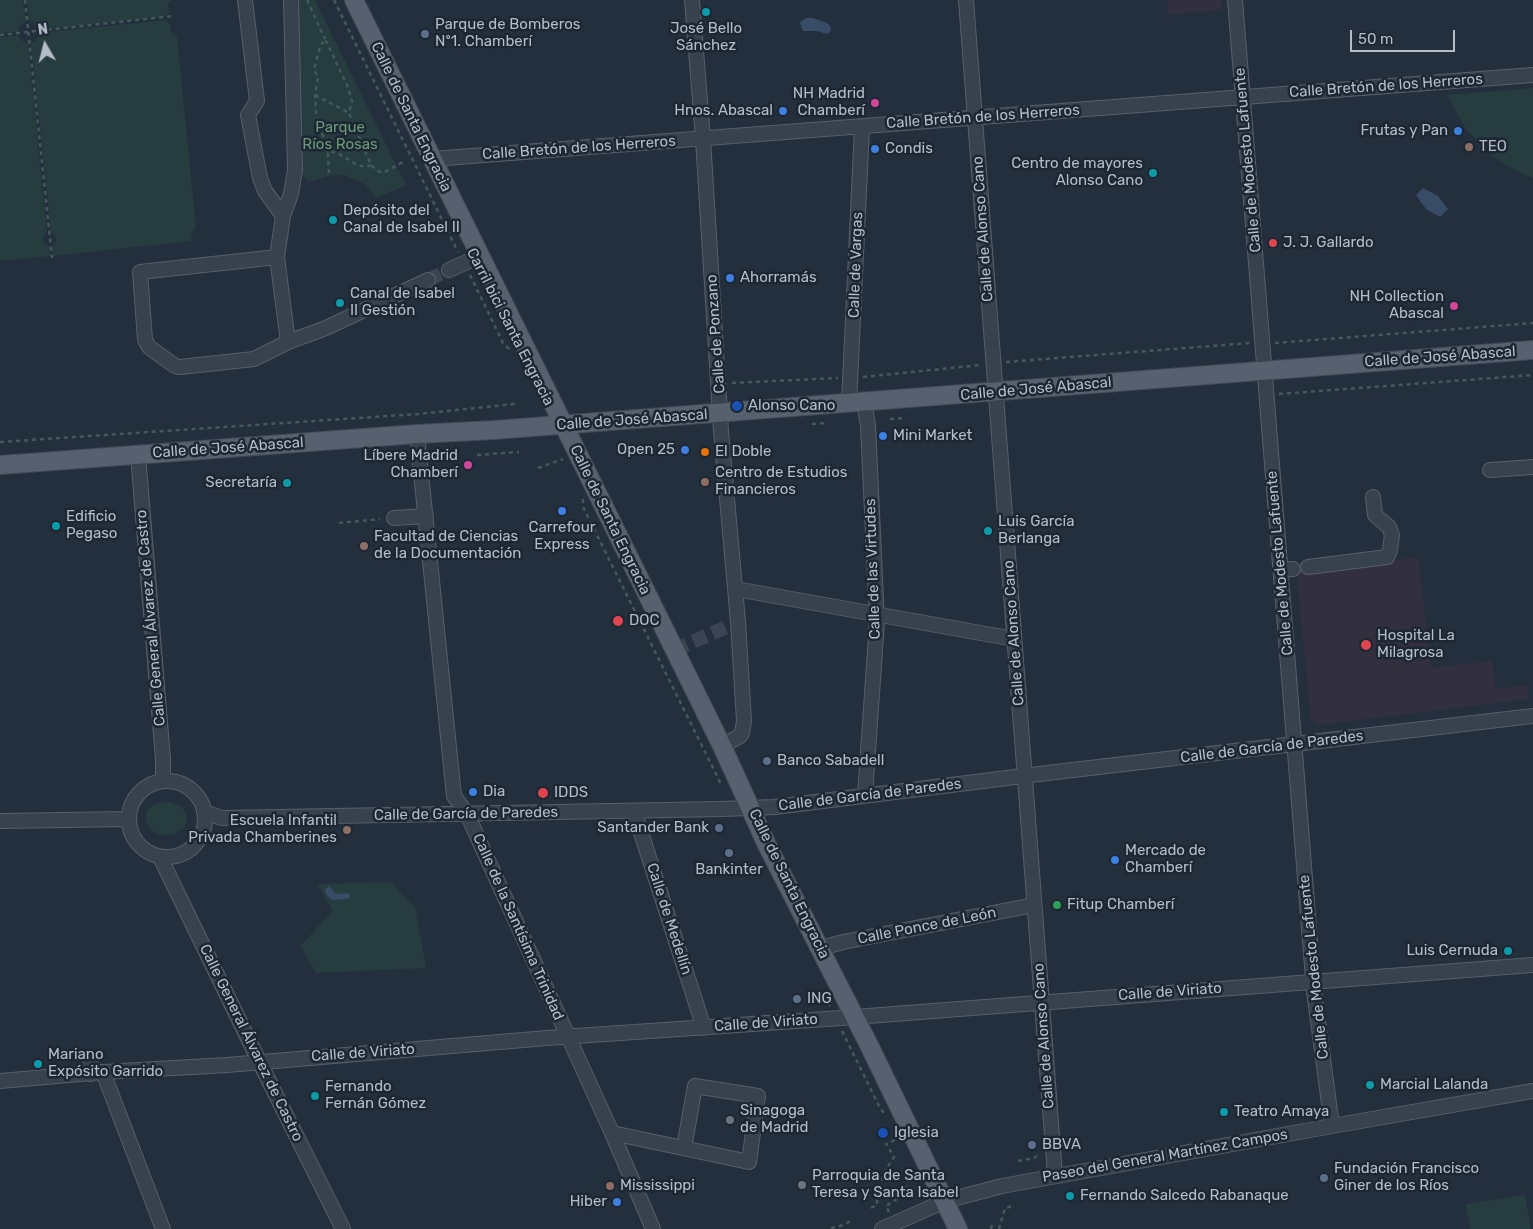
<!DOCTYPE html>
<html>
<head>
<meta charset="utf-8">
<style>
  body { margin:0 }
  #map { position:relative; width:1533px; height:1229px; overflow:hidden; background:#242f3e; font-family:Rubik,sans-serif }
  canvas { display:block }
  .north { position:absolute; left:20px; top:20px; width:50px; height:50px; -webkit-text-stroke:4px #1d2633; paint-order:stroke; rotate:352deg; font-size:14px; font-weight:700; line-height:20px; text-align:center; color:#b4bcc9 }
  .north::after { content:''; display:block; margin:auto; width:18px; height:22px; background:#b4bcc9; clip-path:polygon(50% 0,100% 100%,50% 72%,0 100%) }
  .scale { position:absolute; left:1350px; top:30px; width:105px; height:22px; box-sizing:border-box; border:2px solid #b4bcc9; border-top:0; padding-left:6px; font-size:15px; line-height:18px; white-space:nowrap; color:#b4bcc9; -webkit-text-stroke:4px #1d2633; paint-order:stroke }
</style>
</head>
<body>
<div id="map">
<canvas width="1533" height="1229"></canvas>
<div class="north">N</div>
<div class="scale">50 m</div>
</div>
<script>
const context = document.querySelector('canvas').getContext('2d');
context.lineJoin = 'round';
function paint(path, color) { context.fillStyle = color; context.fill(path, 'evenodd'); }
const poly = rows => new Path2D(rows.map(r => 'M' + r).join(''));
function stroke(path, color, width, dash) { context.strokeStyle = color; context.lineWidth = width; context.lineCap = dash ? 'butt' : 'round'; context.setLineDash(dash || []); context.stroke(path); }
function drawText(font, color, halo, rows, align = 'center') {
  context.font = font + ' Rubik,sans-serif'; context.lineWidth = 5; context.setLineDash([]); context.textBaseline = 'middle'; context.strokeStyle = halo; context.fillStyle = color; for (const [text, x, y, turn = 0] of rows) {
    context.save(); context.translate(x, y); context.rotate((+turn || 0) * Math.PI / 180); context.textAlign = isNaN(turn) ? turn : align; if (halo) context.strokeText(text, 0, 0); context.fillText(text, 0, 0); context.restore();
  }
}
paint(poly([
  [1168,0,1221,0,1222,10,1167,15],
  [1418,557,1431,668,1492,661,1496,689,1527,685,1528,699,1318,725,1311,719,1296,565,1306,564,1307,572]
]), '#32303f');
paint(poly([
  [0,0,23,0,26,22,23,23,18,29,18,32,0,33],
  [27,0,172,0,168,4,169,11,165,17,38,30,38,27,32,22,29,22],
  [297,0,315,0,406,185,377,198,364,184,344,175,329,176,308,182,303,175],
  [165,20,170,24,171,31,177,36,196,227,191,234,192,241,53,256,52,246,56,241,56,236,51,232,31,42,34,42,39,36,39,33],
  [18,35,19,38,25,43,28,43,47,233,43,237,44,243,49,246,50,256,0,261,0,37],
  [1533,88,1533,178,1518,172,1492,156,1466,129,1447,95],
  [170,802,182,807,186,814,187,823,184,828,174,834,162,835,153,832,146,822,145,815,148,810,157,803],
  [391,882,415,907,426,968,316,973,300,946,333,911,317,884],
  [1525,1195,1531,1229,1470,1229,1466,1204]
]), '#263c3f');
paint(poly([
  [806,18,813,18,827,23,831,27,830,32,827,34,817,31,804,31,802,30,800,22],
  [1423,188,1438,196,1448,209,1440,217,1426,209,1416,195],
  [329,886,336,894,347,893,350,895,350,897,347,899,332,900,326,894,325,889]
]), '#394c67');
stroke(poly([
  [428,280,449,270],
  [674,650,738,622]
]), '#3a4453', 14, [14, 7]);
const minor = poly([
  [245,0,257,101,248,115,260,178,265,191,283,216],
  [692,0,703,139,721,431,738,622,744,721,742,733,740,736,722,746],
  [966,0,1055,1175],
  [1235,0,1314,991,1332,1126],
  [432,159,1533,75],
  [277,257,283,216,291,194,295,170,291,0],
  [449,270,480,256],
  [288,342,277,257,140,272,145,340,149,347,175,366,180,367,254,359,288,342,326,328,428,280],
  [864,402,868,425,877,621,865,795],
  [849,403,862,127],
  [417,434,454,796,467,814,612,1133,653,1229],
  [138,455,163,759,163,780],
  [1490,470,1533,467],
  [394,518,426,516],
  [1308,567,1387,557,1390,550,1392,535,1389,527,1375,515,1373,497],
  [1280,570,1293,569],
  [736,589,1014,639],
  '129 819a38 38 0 1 1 76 0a38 38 0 1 1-76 0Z',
  [634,811,704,1028],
  [204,812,222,818,722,809,775,807,1039,774,1533,716],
  [0,821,128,819],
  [160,857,259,1061,343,1229],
  [821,948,843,942,1034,905],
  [90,1058,91,1074],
  [103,1072,163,1229],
  [0,1081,103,1072,227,1065,547,1038,855,1017,1533,965],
  [612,1133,749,1162,758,1096,695,1086,684,1148],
  [882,1229,945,1201,1002,1186,1332,1126,1533,1091]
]);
const major = poly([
  [354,0,722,746,767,845,869,1045,958,1229],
  [0,465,417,434,494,430,1533,350]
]);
stroke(minor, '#565f6c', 16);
stroke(major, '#414a57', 20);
stroke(poly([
  [25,0,52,258],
  [307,0,325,39],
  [334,0,458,252],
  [0,35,173,16],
  [315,95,349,113],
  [328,153,329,176],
  [371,165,365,167,357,165,336,152,328,153,316,113,315,95,318,77,314,70,315,65,320,47,325,39,348,87,352,102,349,113,371,165,376,170,383,173,403,162],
  [470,275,503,343,509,349],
  [1275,343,1533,323],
  [1006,362,1250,343],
  [863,377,980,365],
  [732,383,838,378],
  [1279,394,1533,375],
  [890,419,904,418],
  [812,424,828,423],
  [0,442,418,414,515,404],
  [477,455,519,452],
  [538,468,563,459],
  [583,499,583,507,721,784],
  [339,523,380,519],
  [822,991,830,1006],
  [842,1031,880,1108,884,1113],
  [1018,1161,1034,1158,1040,1154],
  [871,1208,877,1205,877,1190,885,1171,894,1157,886,1144,897,1139],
  [889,1212,886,1206,897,1199,905,1190,912,1170],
  [831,1228,840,1226,851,1221],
  [991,1229,992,1225],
  [999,1229,1005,1208,1013,1206]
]), '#44595c', 2.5, [4, 4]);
stroke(minor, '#38414e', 14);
stroke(major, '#56606e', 18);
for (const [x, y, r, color] of [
  [706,12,5,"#0f9aa8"],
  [425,34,5,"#5c6f8a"],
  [875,103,5,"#d1479c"],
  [783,111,5,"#3f7fe0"],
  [1458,131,5,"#3f7fe0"],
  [1469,147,5,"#8d6e63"],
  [875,149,5,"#3f7fe0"],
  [1153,173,5,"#0f9aa8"],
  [333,220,5,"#0f9aa8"],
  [1273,243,5,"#e0444e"],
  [730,278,5,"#3f7fe0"],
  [340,303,5,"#0f9aa8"],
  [1454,306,5,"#d1479c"],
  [737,406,6,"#1a4fb4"],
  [883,436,5,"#3f7fe0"],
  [685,450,5,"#3f7fe0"],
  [705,452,5,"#e8710a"],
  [468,465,5,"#d1479c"],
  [705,482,5,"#8d6e63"],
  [287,483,5,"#0f9aa8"],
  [562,511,5,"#3f7fe0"],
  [56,526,5,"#0f9aa8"],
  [988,531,5,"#0f9aa8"],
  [364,546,5,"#8d6e63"],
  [618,621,6,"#e0444e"],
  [1366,645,6,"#e0444e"],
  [767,761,5,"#5c6f8a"],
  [473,792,5,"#3f7fe0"],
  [543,793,6,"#e0444e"],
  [719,828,5,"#5c6f8a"],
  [347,830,5,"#8d6e63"],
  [729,853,5,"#5c6f8a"],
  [1115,860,5,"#3f7fe0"],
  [1057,905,5,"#2e9e5b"],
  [1508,951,5,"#0f9aa8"],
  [797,999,5,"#5c6f8a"],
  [38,1064,5,"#0f9aa8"],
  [1370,1085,5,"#0f9aa8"],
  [315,1096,5,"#0f9aa8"],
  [1224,1112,5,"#0f9aa8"],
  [730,1120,5,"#6b7280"],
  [883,1133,6,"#1a4fb4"],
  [1032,1145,5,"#5c6f8a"],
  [1324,1178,5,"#5c6f8a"],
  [802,1185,5,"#6b7280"],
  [610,1186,5,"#8d6e63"],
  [1070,1196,5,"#0f9aa8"],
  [617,1202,5,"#3f7fe0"]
]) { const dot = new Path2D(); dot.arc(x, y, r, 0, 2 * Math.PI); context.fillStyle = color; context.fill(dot); stroke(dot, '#1d2633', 2); }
drawText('15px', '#b4bcc9', '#1d2633', [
  ["Parque de Bomberos",435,25],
  ["Nº1. Chamberí",435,42],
  ["José Bello",706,29,"center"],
  ["Sánchez",706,46,"center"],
  ["NH Madrid",865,94,"right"],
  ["Chamberí",865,111,"right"],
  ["Hnos. Abascal",773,111,"right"],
  ["Frutas y Pan",1448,131,"right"],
  ["TEO",1479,147],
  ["Condis",885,149],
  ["Centro de mayores",1143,164,"right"],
  ["Alonso Cano",1143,181,"right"],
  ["Depósito del",343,211],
  ["Canal de Isabel II",343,228],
  ["J. J. Gallardo",1283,243],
  ["Ahorramás",740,278],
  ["Canal de Isabel",350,294],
  ["II Gestión",350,311],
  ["NH Collection",1444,297,"right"],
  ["Abascal",1444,314,"right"],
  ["Alonso Cano",748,406],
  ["Mini Market",893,436],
  ["Open 25",675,450,"right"],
  ["El Doble",715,452],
  ["Líbere Madrid",458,456,"right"],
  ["Chamberí",458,473,"right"],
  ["Centro de Estudios",715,473],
  ["Financieros",715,490],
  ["Secretaría",277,483,"right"],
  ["Edificio",66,517],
  ["Pegaso",66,534],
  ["Luis García",998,522],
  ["Berlanga",998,539],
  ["Carrefour",562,528,"center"],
  ["Express",562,545,"center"],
  ["Facultad de Ciencias",374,537],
  ["de la Documentación",374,554],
  ["DOC",629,621],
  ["Hospital La",1377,636],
  ["Milagrosa",1377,653],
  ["Banco Sabadell",777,761],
  ["Dia",483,792],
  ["IDDS",554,793],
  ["Escuela Infantil",337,821,"right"],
  ["Privada Chamberines",337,838,"right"],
  ["Santander Bank",709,828,"right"],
  ["Mercado de",1125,851],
  ["Chamberí",1125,868],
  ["Bankinter",729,870,"center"],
  ["Fitup Chamberí",1067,905],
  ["Luis Cernuda",1498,951,"right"],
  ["ING",807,999],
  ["Mariano",48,1055],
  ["Expósito Garrido",48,1072],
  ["Marcial Lalanda",1380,1085],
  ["Fernando",325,1087],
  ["Fernán Gómez",325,1104],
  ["Sinagoga",740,1111],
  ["de Madrid",740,1128],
  ["Teatro Amaya",1234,1112],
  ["Iglesia",894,1133],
  ["BBVA",1042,1145],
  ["Fundación Francisco",1334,1169],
  ["Giner de los Ríos",1334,1186],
  ["Parroquia de Santa",812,1176],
  ["Teresa y Santa Isabel",812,1193],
  ["Mississippi",620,1186],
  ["Fernando Salcedo Rabanaque",1080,1196],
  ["Hiber",607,1202,"right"]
], 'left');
drawText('15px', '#b4bcc9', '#1d2633', [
  ["Calle Bretón de los Herreros",1386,86,-4],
  ["Calle de Santa Engracia",411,117,64],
  ["Calle Bretón de los Herreros",983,117,-4],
  ["Calle Bretón de los Herreros",579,148,-4],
  ["Calle de Modesto Lafuente",1248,160,-95],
  ["Calle de Alonso Cano",983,229,-94],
  ["Calle de Vargas",856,265,-88],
  ["Carril bici Santa Engracia",510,327,63],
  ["Calle de Ponzano",716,334,-94],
  ["Calle de José Abascal",1440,357,-4],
  ["Calle de José Abascal",1036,389,-5],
  ["Calle de José Abascal",632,420,-4],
  ["Calle de José Abascal",228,448,-4],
  ["Calle de Santa Engracia",610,520,64],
  ["Calle de Modesto Lafuente",1280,563,-95],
  ["Calle de las Virtudes",873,569,-92],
  ["Calle General Álvarez de Castro",151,618,-95],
  ["Calle de Alonso Cano",1014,633,-94],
  ["Calle de García de Paredes",1272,747,-7],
  ["Calle de García de Paredes",870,795,-7],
  ["Calle de García de Paredes",466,814,-1],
  ["Calle de Santa Engracia",789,884,64],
  ["Calle de Medellín",669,919,72],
  ["Calle Ponce de León",927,926,-11],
  ["Calle de la Santísima Trinidad",518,927,66],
  ["Calle de Modesto Lafuente",1314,967,-96],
  ["Calle de Viriato",1170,992,-4],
  ["Calle de Viriato",766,1023,-4],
  ["Calle de Alonso Cano",1044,1036,-94],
  ["Calle General Álvarez de Castro",251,1043,64],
  ["Calle de Viriato",363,1053,-4],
  ["Paseo del General Martínez Campos",1165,1156,-10]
]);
drawText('15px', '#6b9a76', '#1d2633', [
  ["Parque",340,128],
  ["Ríos Rosas",340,145]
]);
</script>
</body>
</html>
